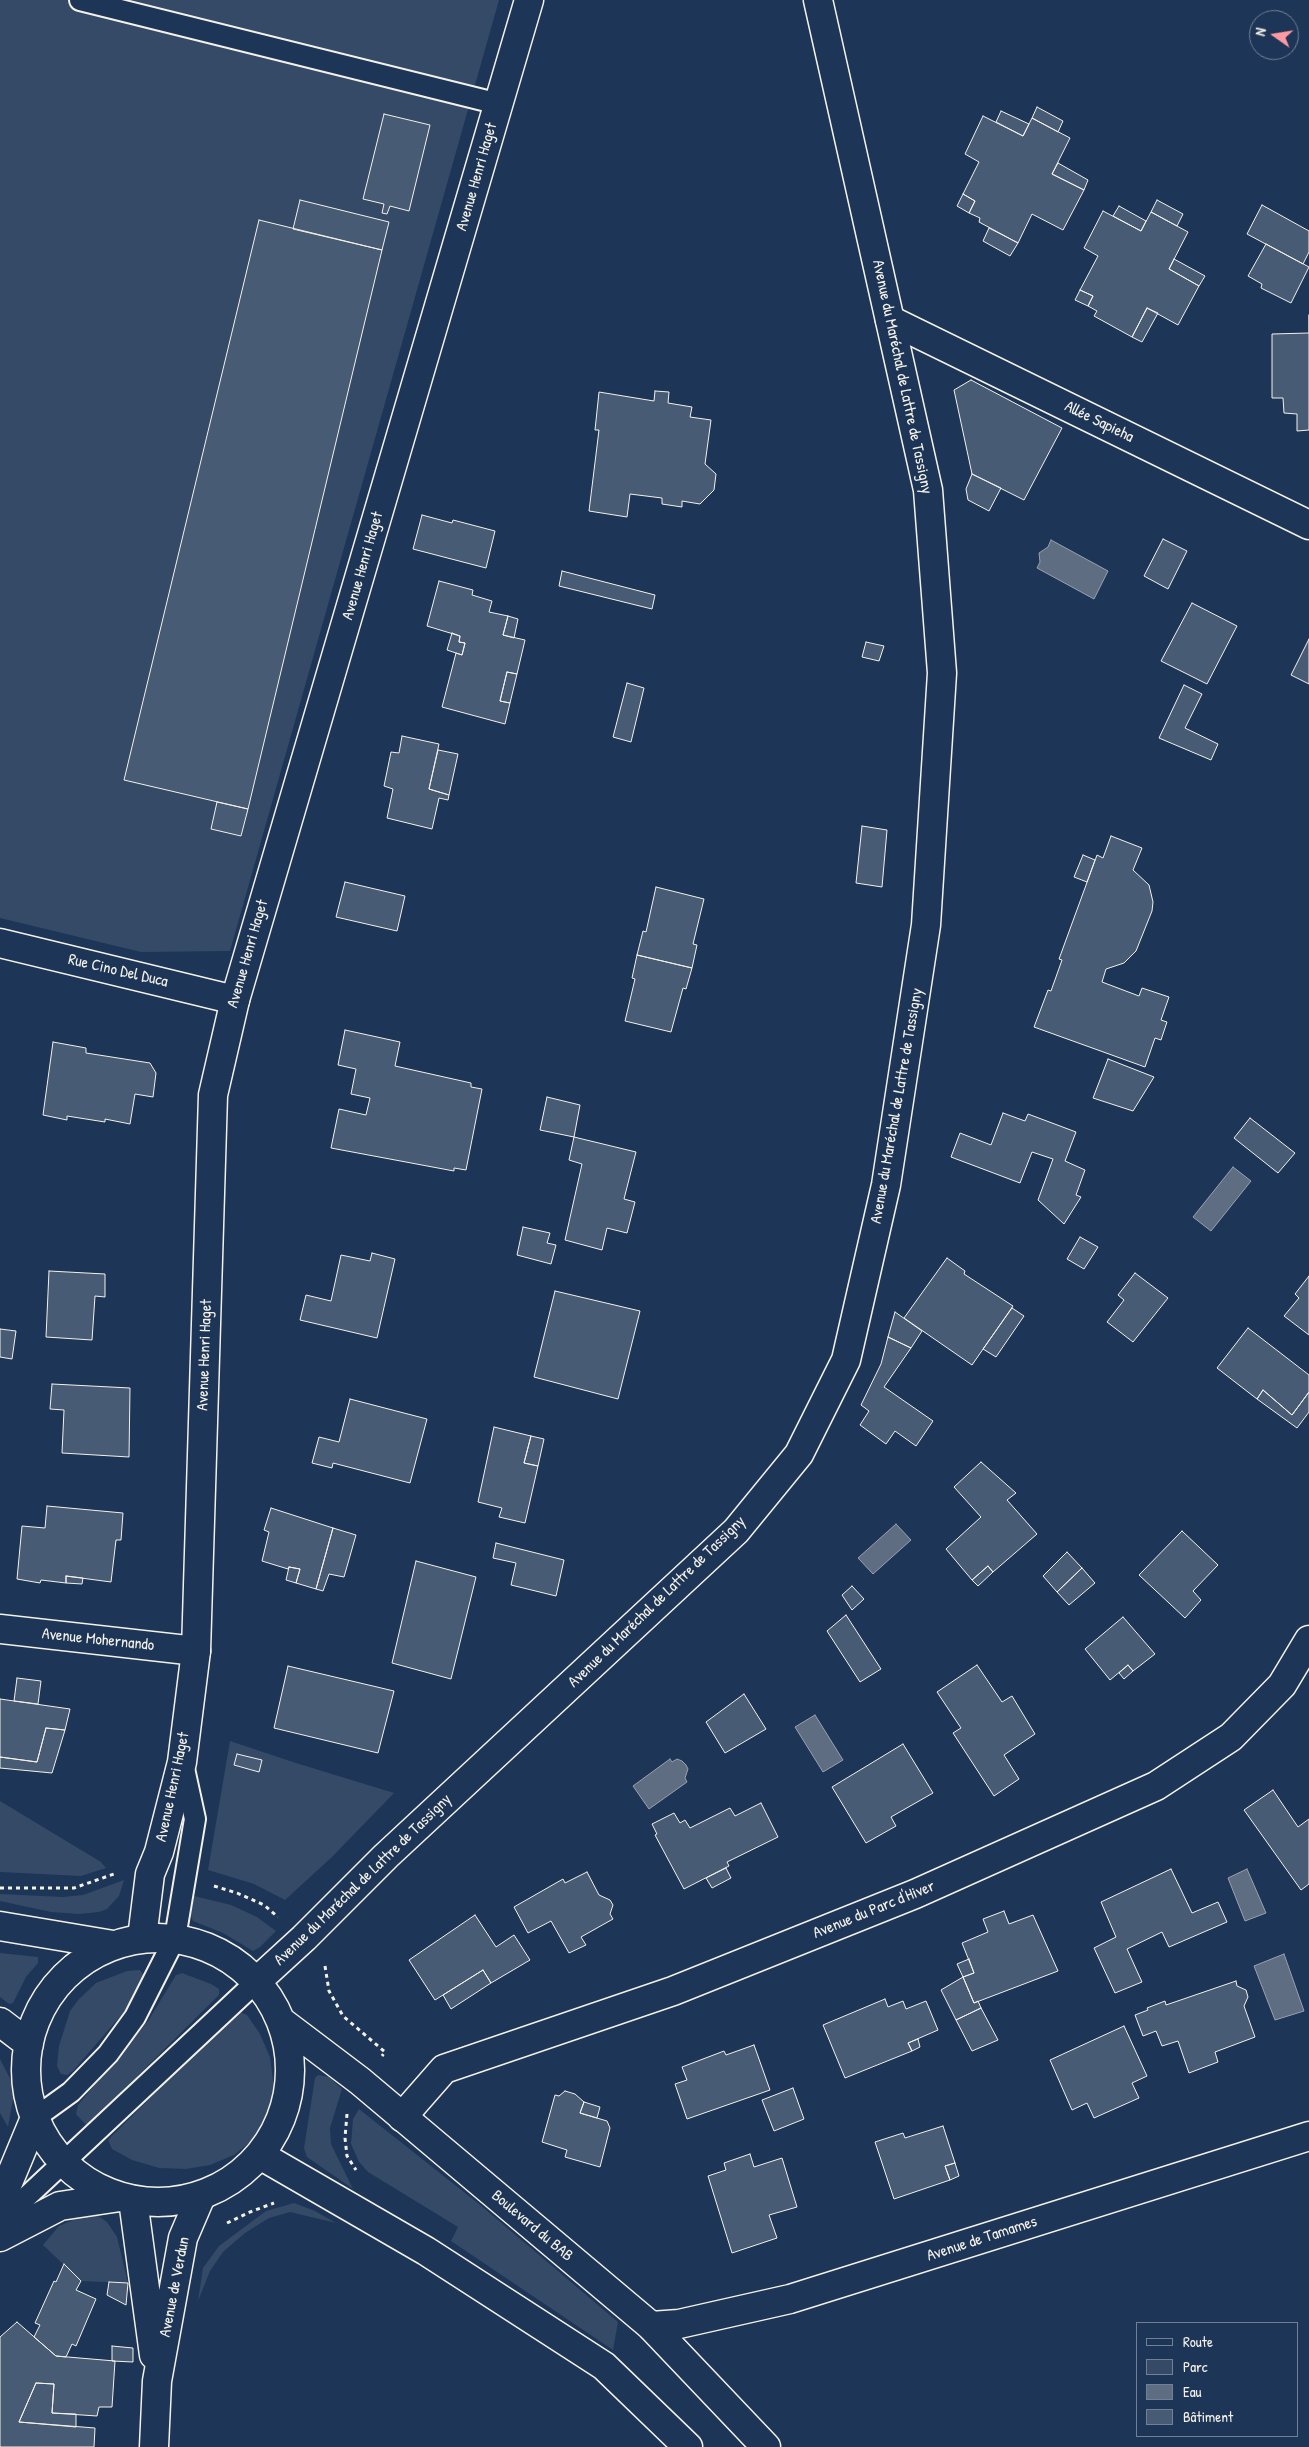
<!DOCTYPE html>
<html>
<head>
<meta charset="utf-8">
<style>
  body { margin:0 }
  #map { position:relative; width:1309px; height:2447px; overflow:hidden; background:#1d3557; font-family:"Patrick Hand",sans-serif }
  canvas { display:block }
  .legend { position:absolute; left:1136px; top:2322px; width:162px; height:115px; box-sizing:border-box; background:#1d3557; border:1px solid #738091; margin:0; padding:6px 9px; list-style:none; font-size:15px; color:#f4f1e8 }
  .legend li { display:flex; align-items:center; gap:10px; height:25px }
  .legend b { width:25px; border:1px solid #738091 }
  .north { position:absolute; left:1249px; top:10px; width:50px; height:50px; box-sizing:border-box; background:#1d3557; border:1px solid #738091; border-radius:50%; rotate:283deg; font-size:14px; font-weight:700; line-height:20px; text-align:center; color:#f4f1e8 }
  .north::after { content:''; display:block; margin:auto; width:18px; height:22px; background:#ff9aa2; clip-path:polygon(50% 0,100% 100%,50% 72%,0 100%) }
</style>
</head>
<body>
<div id="map">
<canvas width="1309" height="2447"></canvas>
<ul class="legend">
<li><b style="height:6px;background:#1d3557"></b>Route</li>
<li><b style="height:14px;background:#354a67"></b>Parc</li>
<li><b style="height:14px;background:#5e6d82"></b>Eau</li>
<li><b style="height:14px;background:#485b74"></b>Bâtiment</li>
</ul>
<div class="north">N</div>
</div>
<script>
const context = document.querySelector('canvas').getContext('2d');
context.lineJoin = 'round';
function paint(path, color) { context.fillStyle = color; context.fill(path, 'evenodd'); }
const poly = rows => new Path2D(rows.map(r => 'M' + r).join(''));
function stroke(path, color, width, dash) { context.strokeStyle = color; context.lineWidth = width; context.lineCap = dash ? 'butt' : 'round'; context.setLineDash(dash || []); context.stroke(path); }
function drawText(font, color, halo, rows, align = 'center') {
  context.font = font + ' "Patrick Hand",sans-serif'; context.lineWidth = 5; context.setLineDash([]); context.textBaseline = 'middle'; context.strokeStyle = halo; context.fillStyle = color; for (const [text, x, y, turn = 0] of rows) {
    context.save(); context.translate(x, y); context.rotate((+turn || 0) * Math.PI / 180); context.textAlign = isNaN(turn) ? turn : align; if (halo) context.strokeText(text, 0, 0); context.fillText(text, 0, 0); context.restore();
  }
}
paint(poly([
  [0,0,499,0,230,951,141,952,0,918],
  [230,1741,296,1763,394,1793,332,1857,285,1900,254,1884,208,1870],
  [0,1801,101,1862,106,1868,81,1876,0,1872],
  [124,1880,119,1896,107,1909,99,1912,79,1914,51,1912,0,1901,0,1894,63,1897,83,1895],
  [194,1896,231,1905,257,1917,276,1931,260,1947,253,1951,223,1933,193,1921,191,1916],
  [0,1953,38,1957,38,1963,26,1977,13,2003,9,2004,0,1997],
  [140,1970,144,1976,141,1987,129,2006,73,2071,67,2075,61,2074,57,2066,59,2046,70,2011,79,1999,96,1983,127,1971],
  [182,1973,211,1984,219,1989,219,1995,87,2126,76,2114,78,2105,148,2021,176,1975],
  [237,2011,247,2015,260,2034,270,2057,274,2087,269,2115,255,2138,234,2155,210,2165,186,2169,159,2168,132,2160,112,2149,108,2140],
  [0,2059,15,2088,8,2127,0,2113],
  [318,2075,329,2077,342,2089,330,2128,331,2144,353,2189,307,2157,304,2148,315,2078],
  [359,2109,479,2204,618,2322,613,2350,451,2241,458,2227,368,2172,359,2162,351,2144,353,2119],
  [294,2203,315,2211,336,2223,290,2212,269,2218,245,2233,223,2252,210,2271,198,2301,203,2268,219,2246,266,2211],
  [92,2212,107,2222,117,2237,128,2283,81,2281,43,2245,59,2226]
]), '#354a67');
const water = poly([
  [1051,540,1108,571,1094,599,1037,568,1040,562,1039,553,1048,547,1051,540],
  [1233,1167,1251,1181,1211,1231,1193,1217,1233,1167],
  [896,1524,911,1540,873,1574,858,1558,896,1524],
  [815,1715,843,1760,823,1772,795,1727,815,1715],
  [670,1759,672,1762,677,1759,682,1761,686,1765,688,1769,685,1778,687,1782,649,1809,633,1786,670,1759],
  [1247,1869,1266,1913,1245,1921,1228,1878,1247,1869],
  [1284,1954,1304,2011,1275,2020,1254,1966,1284,1954]
]);
paint(water, '#5e6d82');
stroke(water, '#9aa2ab', 1);
const building = poly([
  [1037,107,1063,121,1058,132,1032,118,1037,107],
  [1001,111,1029,124,1023,136,996,122,1001,111],
  [384,114,430,125,409,211,390,206,387,214,382,213,384,204,363,199,384,114],
  [983,116,1023,136,1032,118,1070,138,1052,174,1084,190,1063,230,1032,214,1018,243,979,222,980,218,969,213,975,201,963,194,979,162,965,154,983,116],
  [1058,163,1088,180,1084,190,1052,174,1058,163],
  [963,194,975,201,969,213,957,206,963,194],
  [300,200,389,222,382,250,293,229,300,200],
  [1157,200,1183,214,1177,226,1151,212,1157,200],
  [1262,205,1309,231,1309,252,1303,264,1247,234,1262,205],
  [1119,206,1146,221,1141,231,1113,216,1119,206],
  [1103,211,1141,231,1151,212,1188,232,1169,269,1199,286,1178,325,1147,308,1132,337,1094,316,1097,311,1088,306,1093,296,1080,290,1098,256,1084,248,1103,211],
  [259,220,382,250,248,809,124,780,259,220],
  [989,228,1018,243,1010,256,983,241,989,228],
  [1266,244,1309,267,1291,303,1261,288,1262,284,1248,276,1266,244],
  [1174,259,1205,276,1199,286,1169,269,1174,259],
  [1080,290,1093,296,1088,306,1075,300,1080,290],
  [1147,308,1158,313,1142,342,1132,337,1147,308],
  [1309,315,1309,430,1297,431,1297,414,1284,413,1283,398,1272,398,1272,334,1309,333,1309,315],
  [971,380,1062,428,1024,500,972,474,954,390,971,380],
  [655,391,669,392,668,403,692,407,690,417,711,420,705,464,716,474,714,490,700,504,682,501,682,507,662,504,662,498,630,494,627,517,589,511,599,430,595,430,599,392,654,401,655,391],
  [972,474,1001,488,989,511,968,500,966,489,972,474],
  [422,515,452,523,453,520,495,531,486,568,413,549,422,515],
  [1163,539,1187,551,1168,589,1144,576,1163,539],
  [562,571,655,595,652,609,559,586,562,571],
  [439,581,473,590,472,595,492,601,489,612,508,616,503,635,525,640,517,674,507,672,500,701,510,703,505,724,442,707,456,653,462,655,465,643,459,642,460,636,427,626,439,581],
  [1192,603,1237,626,1207,684,1161,661,1192,603],
  [508,616,518,619,514,638,503,635,508,616],
  [452,633,460,636,459,642,465,643,462,655,447,650,452,633],
  [1309,639,1309,684,1291,675,1309,639],
  [866,642,884,646,879,661,862,657,866,642],
  [507,672,517,674,510,703,500,701,507,672],
  [627,683,644,688,631,742,613,737,627,683],
  [1184,685,1202,694,1185,728,1218,744,1211,760,1159,738,1184,685],
  [402,736,439,744,429,789,449,795,448,800,439,798,432,829,387,818,393,789,384,786,391,752,399,753,402,736],
  [438,750,458,754,449,795,429,789,438,750],
  [217,802,248,809,241,836,211,829,217,802],
  [862,826,887,830,882,887,856,883,862,826],
  [1111,836,1142,848,1133,870,1149,885,1153,902,1152,911,1136,951,1124,963,1106,969,1102,982,1139,996,1142,988,1169,997,1161,1020,1167,1022,1161,1040,1155,1038,1145,1067,1034,1027,1048,990,1051,991,1062,960,1059,959,1097,855,1103,858,1111,836],
  [1083,855,1095,860,1087,882,1074,877,1083,855],
  [345,882,405,896,397,931,336,917,345,882],
  [656,887,704,899,693,944,697,945,692,968,637,955,643,931,646,932,656,887],
  [637,955,692,968,686,989,683,988,671,1032,625,1021,635,979,632,978,637,955],
  [345,1030,400,1042,395,1066,471,1083,471,1087,482,1089,466,1170,454,1168,454,1171,331,1148,339,1109,366,1115,370,1098,351,1094,356,1069,338,1065,345,1030],
  [53,1042,86,1048,86,1053,150,1063,156,1073,153,1097,135,1094,130,1124,105,1119,105,1122,67,1116,67,1120,43,1115,53,1042],
  [1108,1059,1154,1077,1133,1111,1093,1098,1108,1059],
  [547,1097,580,1105,574,1137,540,1130,547,1097],
  [1003,1113,1025,1121,1028,1114,1076,1132,1065,1161,1085,1170,1076,1195,1081,1197,1064,1224,1038,1200,1053,1159,1032,1152,1020,1183,951,1157,960,1133,991,1145,1003,1113],
  [1250,1118,1295,1153,1278,1173,1234,1138,1250,1118],
  [574,1137,636,1152,624,1199,635,1202,627,1233,607,1228,602,1250,565,1240,582,1164,569,1160,574,1137],
  [523,1227,550,1233,547,1243,556,1245,551,1264,517,1255,523,1227],
  [1080,1237,1098,1247,1084,1269,1067,1259,1080,1237],
  [372,1253,395,1259,377,1338,300,1320,306,1295,331,1301,341,1255,370,1261,372,1253],
  [947,1258,965,1271,964,1274,1013,1306,972,1365,904,1318,947,1258],
  [49,1271,105,1274,105,1297,95,1296,92,1340,46,1337,49,1271],
  [1135,1273,1168,1298,1133,1342,1107,1322,1124,1300,1118,1295,1135,1273],
  [1309,1276,1309,1335,1284,1316,1299,1298,1295,1294,1309,1276],
  [555,1291,640,1311,618,1399,534,1377,555,1291],
  [1012,1308,1024,1316,996,1357,983,1349,1012,1308],
  [895,1312,922,1331,911,1348,888,1337,895,1312],
  [1248,1328,1309,1375,1309,1392,1292,1415,1263,1390,1257,1399,1217,1368,1248,1328],
  [0,1329,16,1331,12,1359,0,1357,0,1329],
  [888,1337,911,1348,884,1387,933,1421,916,1446,895,1431,886,1444,860,1425,869,1411,861,1405,881,1364,888,1337],
  [52,1384,130,1388,129,1457,62,1453,64,1410,50,1409,52,1384],
  [1263,1390,1292,1415,1309,1392,1309,1412,1297,1428,1257,1399,1263,1390],
  [350,1399,427,1419,410,1483,333,1463,332,1468,312,1463,319,1437,339,1442,350,1399],
  [494,1427,531,1436,524,1463,538,1466,525,1523,499,1517,502,1508,478,1502,494,1427],
  [531,1436,544,1439,538,1466,524,1463,531,1436],
  [981,1462,1016,1493,1007,1500,1037,1534,993,1572,988,1566,972,1580,946,1549,981,1517,954,1487,981,1462],
  [47,1506,123,1513,121,1540,116,1540,111,1582,66,1576,66,1583,41,1580,40,1583,17,1579,22,1526,45,1528,47,1506],
  [271,1508,333,1528,316,1589,296,1583,300,1569,289,1567,288,1569,262,1561,269,1532,264,1530,271,1508],
  [333,1528,356,1535,344,1577,329,1574,323,1591,316,1589,333,1528],
  [1182,1531,1218,1565,1193,1591,1201,1600,1185,1618,1139,1575,1182,1531],
  [496,1543,564,1560,556,1596,511,1585,516,1563,493,1558,496,1543],
  [1067,1552,1082,1568,1057,1592,1043,1576,1067,1552],
  [416,1561,476,1577,451,1679,392,1663,416,1561],
  [988,1566,993,1572,978,1586,972,1580,988,1566],
  [289,1567,300,1569,296,1583,286,1580,289,1567],
  [1082,1568,1095,1583,1069,1605,1057,1592,1082,1568],
  [66,1576,83,1578,82,1584,66,1583,66,1576],
  [852,1586,864,1599,852,1610,842,1595,852,1586],
  [846,1615,881,1669,860,1682,827,1631,846,1615],
  [1123,1617,1155,1654,1133,1671,1128,1665,1110,1680,1085,1649,1123,1617],
  [977,1665,1002,1702,1012,1696,1035,1734,1004,1755,1019,1779,994,1796,953,1733,961,1728,937,1692,977,1665],
  [1128,1665,1133,1671,1124,1679,1119,1673,1128,1665],
  [288,1666,394,1691,378,1753,274,1728,288,1666],
  [17,1678,41,1681,38,1704,14,1701,17,1678],
  [744,1694,766,1729,725,1753,706,1722,744,1694],
  [0,1699,70,1709,65,1730,46,1728,37,1762,0,1757,0,1699],
  [46,1728,65,1730,52,1773,0,1768,0,1757,37,1762,46,1728],
  [903,1744,933,1793,891,1817,896,1826,866,1843,832,1787,903,1744],
  [237,1754,262,1760,259,1772,234,1765,237,1754],
  [1273,1790,1298,1827,1309,1819,1309,1884,1301,1890,1244,1810,1273,1790],
  [761,1803,778,1837,727,1862,729,1866,684,1889,655,1835,657,1834,652,1824,674,1813,680,1823,685,1820,690,1828,730,1808,735,1816,761,1803],
  [726,1868,731,1878,712,1888,706,1878,726,1868],
  [1171,1869,1192,1913,1218,1902,1227,1922,1169,1947,1162,1932,1127,1949,1142,1982,1115,1993,1094,1948,1116,1937,1101,1902,1171,1869],
  [587,1872,599,1895,610,1900,613,1905,610,1914,613,1919,581,1937,586,1945,569,1953,551,1921,528,1933,514,1907,563,1879,565,1883,587,1872],
  [1004,1911,1009,1924,1033,1915,1058,1971,974,2003,963,1977,974,1973,962,1943,988,1932,983,1919,1004,1911],
  [475,1915,496,1947,514,1935,530,1960,491,1983,483,1970,435,2000,409,1960,475,1915],
  [969,1959,974,1973,963,1977,957,1964,969,1959],
  [483,1970,491,1983,451,2009,443,1995,483,1970],
  [963,1977,974,2003,978,2001,981,2008,956,2020,941,1990,963,1977],
  [1236,1981,1237,1986,1246,1990,1248,1997,1244,2006,1255,2037,1215,2052,1218,2062,1189,2073,1178,2041,1162,2046,1156,2031,1143,2036,1135,2015,1148,2010,1147,2008,1165,2001,1166,2005,1236,1981],
  [885,1999,888,2007,903,2001,906,2009,926,2001,938,2030,908,2043,912,2051,845,2078,823,2025,885,1999],
  [981,2008,998,2040,972,2051,956,2020,981,2008],
  [1124,2026,1147,2076,1132,2083,1139,2098,1094,2118,1087,2103,1072,2110,1050,2060,1124,2026],
  [918,2039,920,2047,912,2051,908,2043,918,2039],
  [754,2045,770,2090,687,2119,675,2084,687,2080,682,2067,724,2051,726,2055,754,2045],
  [793,2088,804,2119,774,2131,762,2100,793,2088],
  [565,2091,575,2094,584,2102,580,2113,607,2121,610,2128,600,2167,565,2157,567,2150,542,2142,555,2095,559,2096,565,2091],
  [584,2102,600,2107,597,2118,580,2113,584,2102],
  [943,2126,955,2163,945,2166,950,2180,894,2199,875,2142,903,2133,905,2138,943,2126],
  [750,2154,754,2167,782,2158,797,2207,769,2215,777,2238,732,2253,708,2176,726,2170,724,2163,750,2154],
  [955,2163,959,2176,950,2180,945,2166,955,2163],
  [64,2264,81,2281,76,2290,96,2299,76,2346,72,2344,66,2357,56,2356,34,2337,40,2325,35,2323,54,2281,56,2282,64,2264],
  [109,2282,128,2283,126,2305,107,2295,109,2282],
  [17,2322,56,2356,115,2361,112,2407,99,2407,97,2416,52,2413,54,2384,36,2383,19,2422,95,2428,94,2447,0,2447,0,2337,17,2322],
  [112,2346,133,2348,133,2362,112,2361,112,2346],
  [36,2383,54,2384,52,2413,76,2414,76,2427,19,2422,36,2383]
]);
paint(building, '#485b74');
stroke(building, '#f4f1e8', 1);
const service = poly([
  [80,0,499,104],
  [35,2118,71,2092,108,2054,135,2017,175,1938,195,1819,183,1764],
  [0,2225,20,2203,257,1981]
]);
const minor = poly([
  [890,320,1309,525],
  [0,943,235,1000],
  [0,1629,196,1651],
  [402,2117,444,2069,673,1991,915,1894,1156,1786,1231,1737,1282,1685,1309,1640],
  [651,2326,679,2324,790,2299,1309,2136]
]);
const secondary = poly([
  [142,1938,150,1874,159,1852,182,1762,196,1651,213,1095,235,1000,529,0],
  [257,1981,304,1938,386,1856,736,1531,799,1454,846,1360,886,1185,926,925,942,673,928,490,818,0],
  [133,2200,154,2355],
  [0,2202,35,2118],
  [0,2237,60,2206,120,2197],
  [154,2447,157,2381,183,2238,201,2196]
]);
const primary = poly([
  [0,1926,113,1945],
  '26 2070a132 132 0 1 1 264 0a132 132 0 1 1-264 0Z',
  [0,2022,29,2044],
  [282,2022,360,2081,651,2326,766,2447],
  [260,2155,426,2251,604,2366,688,2447]
]);
stroke(service, '#f4f1e8', 24);
stroke(minor, '#f4f1e8', 31);
stroke(secondary, '#f4f1e8', 31);
stroke(primary, '#f4f1e8', 31);
stroke(poly([
  [214,1886,237,1893,264,1905,278,1917],
  [0,1888,74,1888,114,1874],
  [325,1966,329,1991,343,2016,385,2052,382,2056],
  [347,2114,345,2138,347,2156,356,2170],
  [227,2223,250,2212,274,2203]
]), '#f4f1e8', 3, [4, 4]);
stroke(service, '#1d3557', 20);
stroke(minor, '#1d3557', 28);
stroke(secondary, '#1d3557', 28);
stroke(primary, '#1d3557', 28);
drawText('16px', '#f4f1e8', '#1d3557', [
  ["Avenue Henri Haget",477,177,-74],
  ["Avenue du Maréchal de Lattre de Tassigny",902,377,78],
  ["Allée Sapieha",1099,422,26],
  ["Avenue Henri Haget",363,566,-74],
  ["Avenue Henri Haget",248,954,-74],
  ["Rue Cino Del Duca",118,971,13],
  ["Avenue du Maréchal de Lattre de Tassigny",897,1106,-80],
  ["Avenue Henri Haget",205,1355,-88],
  ["Avenue du Maréchal de Lattre de Tassigny",657,1602,-44],
  ["Avenue Mohernando",98,1640,6],
  ["Avenue Henri Haget",173,1787,-78],
  ["Avenue du Maréchal de Lattre de Tassigny",363,1880,-44],
  ["Avenue du Parc d'Hiver",874,1910,-22],
  ["Boulevard du BAB",532,2226,40],
  ["Avenue de Tamames",982,2239,-18],
  ["Avenue de Verdun",175,2287,-79]
]);
</script>
</body>
</html>
